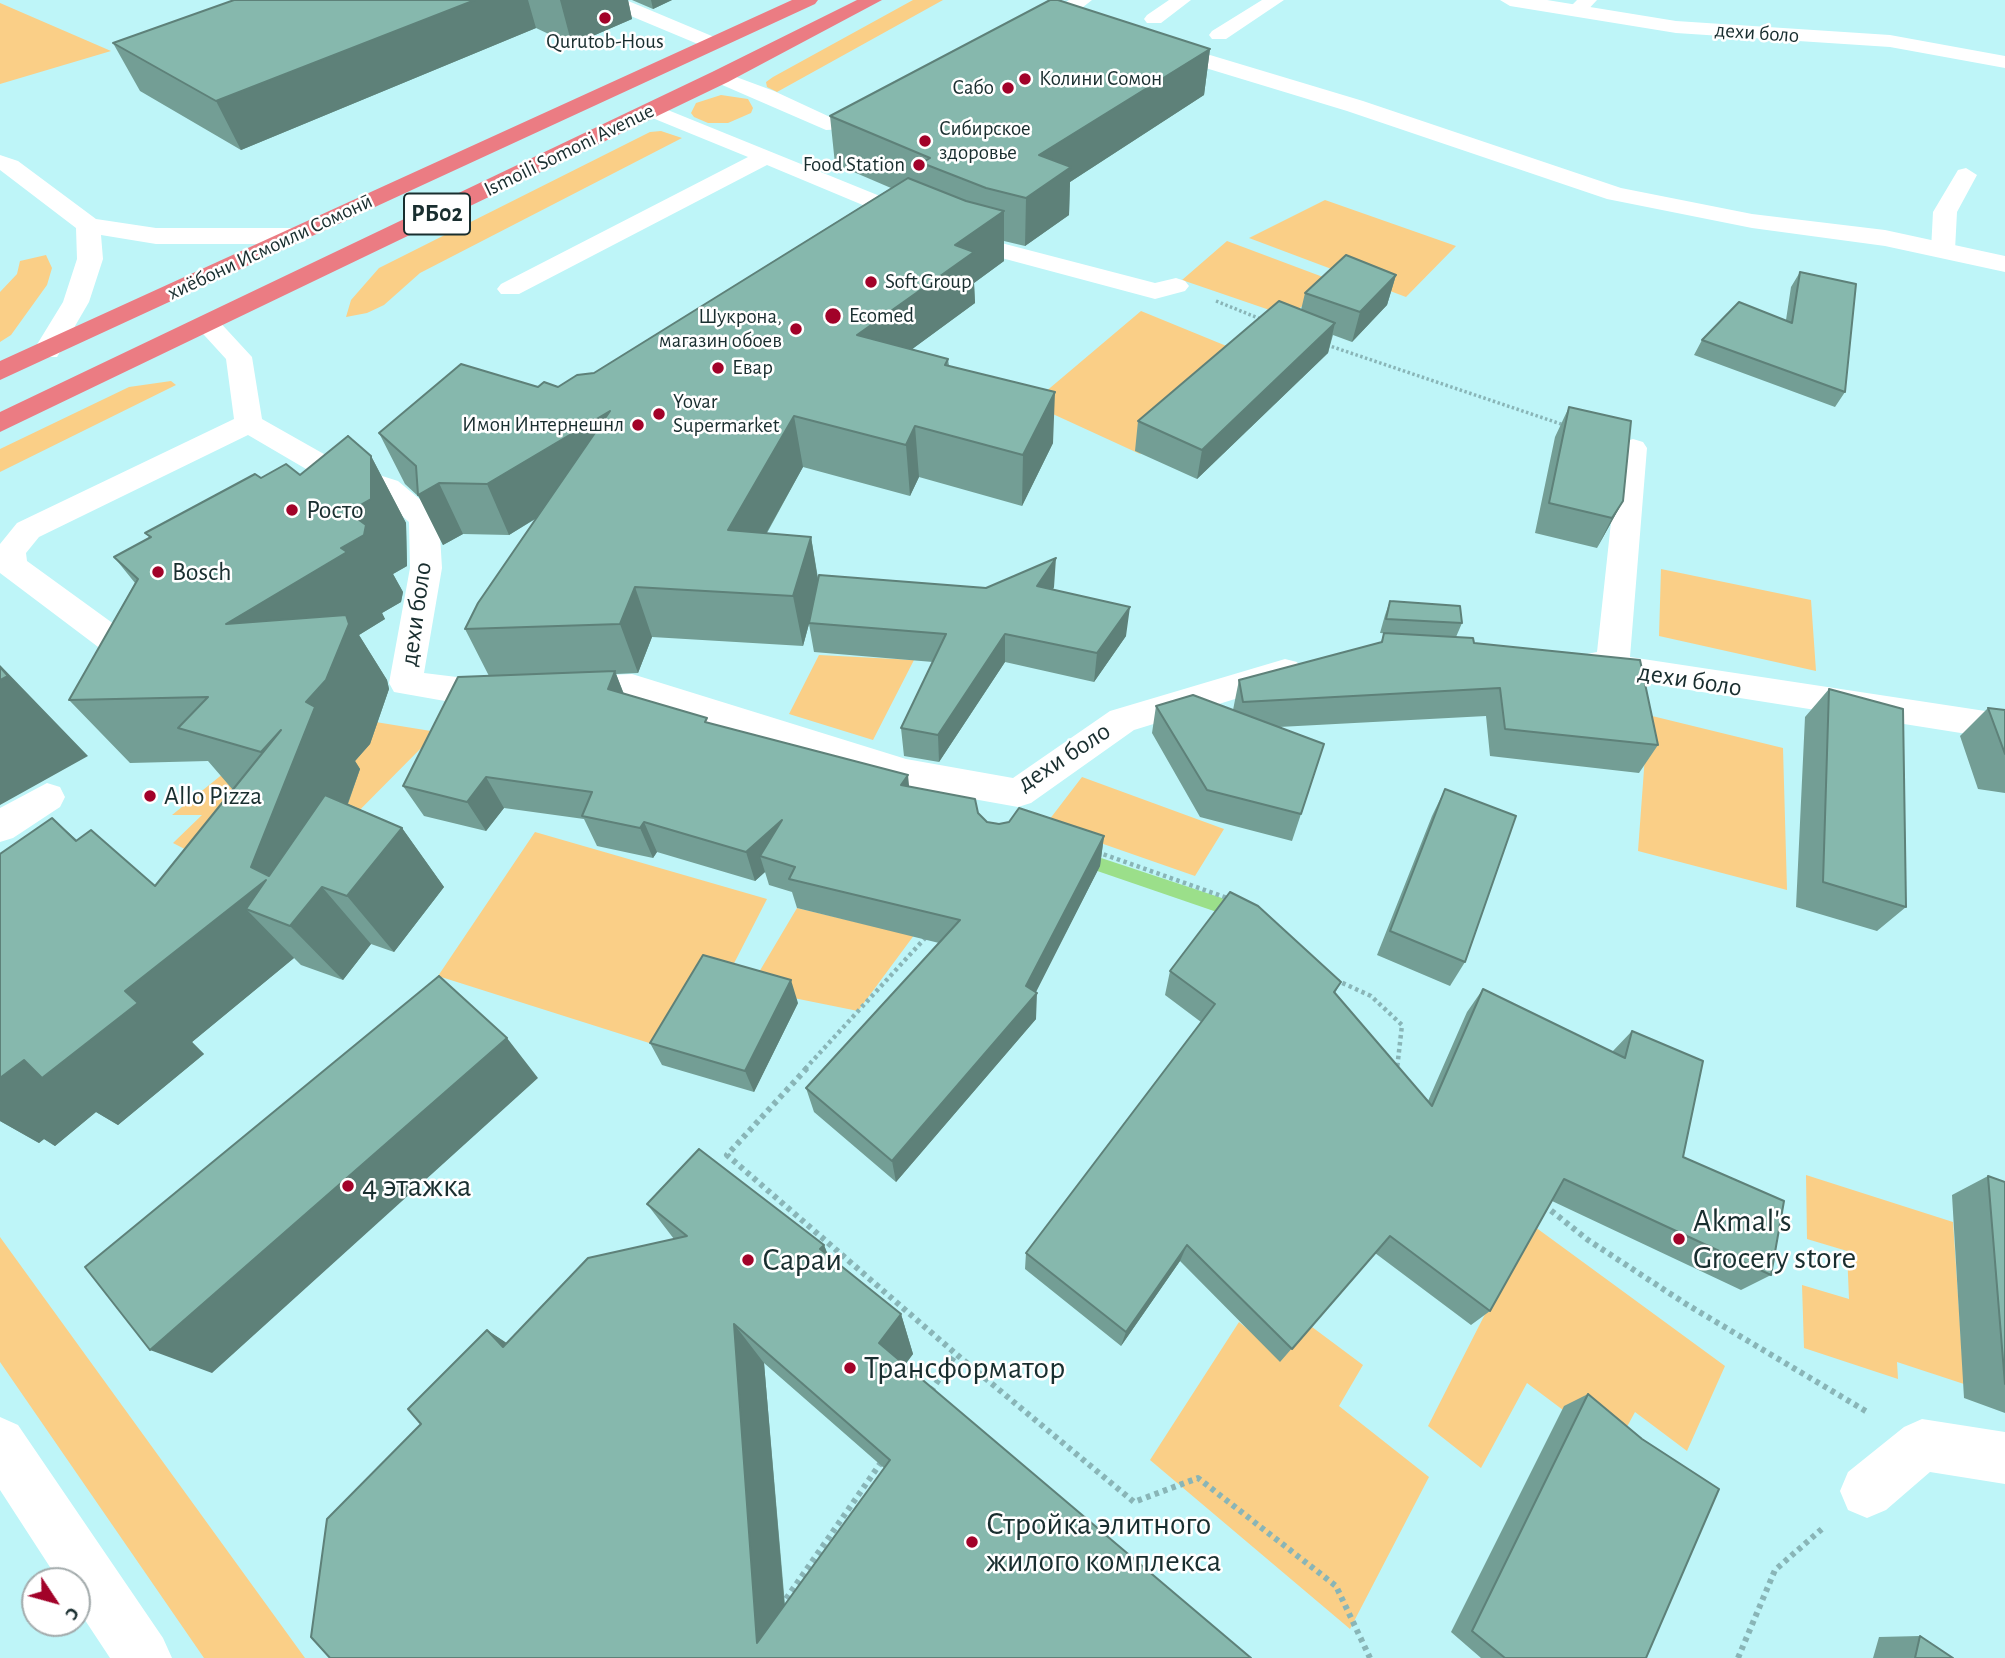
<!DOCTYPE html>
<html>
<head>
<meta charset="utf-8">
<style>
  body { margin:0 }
  #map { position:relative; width:2005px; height:1658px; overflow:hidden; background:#bef5f8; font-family:"Alegreya Sans",sans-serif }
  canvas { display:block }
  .north { position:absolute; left:21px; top:1567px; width:70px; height:70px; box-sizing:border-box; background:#fff; border:2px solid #a3abac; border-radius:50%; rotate:126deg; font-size:19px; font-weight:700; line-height:28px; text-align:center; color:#192e2f }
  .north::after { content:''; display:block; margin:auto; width:24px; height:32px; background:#a20229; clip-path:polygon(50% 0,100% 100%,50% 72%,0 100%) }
</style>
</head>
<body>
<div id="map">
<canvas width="2005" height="1658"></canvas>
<div class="north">С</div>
</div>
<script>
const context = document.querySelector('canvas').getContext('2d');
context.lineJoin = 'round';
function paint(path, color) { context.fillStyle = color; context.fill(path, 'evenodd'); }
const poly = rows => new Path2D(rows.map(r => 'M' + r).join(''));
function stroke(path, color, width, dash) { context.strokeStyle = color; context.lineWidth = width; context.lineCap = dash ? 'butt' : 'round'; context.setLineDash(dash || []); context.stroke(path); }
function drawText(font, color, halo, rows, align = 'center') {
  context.font = font + ' "Alegreya Sans",sans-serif'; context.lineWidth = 5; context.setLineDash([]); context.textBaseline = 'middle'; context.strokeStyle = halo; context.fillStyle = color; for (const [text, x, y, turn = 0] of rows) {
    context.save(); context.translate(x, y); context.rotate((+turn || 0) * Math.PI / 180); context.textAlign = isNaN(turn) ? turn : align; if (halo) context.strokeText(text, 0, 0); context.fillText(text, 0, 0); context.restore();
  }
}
paint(poly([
  [913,0,943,0,777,92,767,87,766,82,773,77],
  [0,3,111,51,0,84],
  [721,95,748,99,753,108,751,113,728,123,708,123,694,117,691,113,696,103],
  [661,131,682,138,420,273,384,305,367,313,346,317,351,300,379,268,650,132],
  [1325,200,1456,246,1406,297,1249,238],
  [1227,241,1331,280,1290,317,1182,280],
  [46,255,52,268,47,285,11,335,0,342,0,292,17,274,20,261],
  [1141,311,1246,354,1140,454,1031,404],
  [171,381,176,385,0,472,0,449,129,387],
  [1661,569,1811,600,1816,671,1659,636],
  [819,655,914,660,873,740,789,714],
  [302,710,437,732,333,837,247,881,173,843,202,815,172,815],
  [1648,715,1783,748,1787,890,1638,851],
  [1082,777,1224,829,1195,876,1046,824],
  [535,832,767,899,687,1055,438,976],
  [797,908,881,928,926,919,858,1011,749,989],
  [1806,1175,1953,1222,1964,1384,1897,1362,1898,1379,1804,1348,1802,1285,1849,1299,1847,1251,1807,1239],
  [1531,1224,1725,1366,1687,1451,1635,1412,1615,1449,1527,1383,1481,1468,1428,1426],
  [0,1237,305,1658,204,1658,0,1362],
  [1239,1322,1275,1351,1312,1327,1363,1365,1339,1406,1429,1477,1350,1629,1150,1460]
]), '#facf87');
paint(poly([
  [1080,851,1249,907,1252,913,1249,919,1243,921,1074,863,1071,858,1074,853,1080,851]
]), '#9bdf8a');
stroke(poly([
  [1216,301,1263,320],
  [1327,345,1564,425]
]), '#89b5b7', 3.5, [2.5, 2.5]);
stroke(poly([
  [1097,852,1230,899],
  [1336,980,1371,996,1402,1025,1397,1069],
  [805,1069,927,936]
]), '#89b5b7', 4.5, [3.5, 3.5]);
stroke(poly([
  [807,1068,727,1155,956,1354,1134,1502,1198,1478,1336,1586,1370,1658],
  [1397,1072,1397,1068],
  [1544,1205,1588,1240,1686,1304,1869,1413],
  [931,1391,956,1354],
  [781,1606,882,1461],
  [1738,1658,1775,1570,1823,1528]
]), '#89b5b7', 6, [4.5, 4.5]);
paint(poly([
  [1169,0,1191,0,1161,23,1147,23,1144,19,1147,15,1169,0],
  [1262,0,1284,0,1226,39,1212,39,1209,35,1212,31,1262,0],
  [1577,0,1597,0,1583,15,1569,15,1566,11,1577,0],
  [720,71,774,91,830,117,851,117,878,106,889,112,863,128,826,130,713,81,710,77,720,71],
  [653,104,986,239,1155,283,1176,278,1185,281,1189,286,1185,291,1155,299,968,249,767,165,519,294,501,294,497,289,501,284,748,157,645,115,642,110,653,104],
  [1966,168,1977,175,1957,212,1955,250,1952,255,1943,257,1934,255,1931,250,1933,212,1958,170,1966,168],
  [207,316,216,318,252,357,262,419,338,462,398,481,435,512,439,519,442,568,424,673,514,684,519,693,514,702,479,707,394,692,389,683,410,568,409,522,378,495,318,476,248,435,39,537,26,553,27,561,158,656,163,665,158,674,146,677,134,674,0,573,0,544,17,523,234,419,226,359,194,324,198,318,207,316],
  [1633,439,1643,442,1647,448,1630,657,2005,714,2005,740,1582,673,1577,664,1582,655,1597,652,1619,448,1623,442,1633,439],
  [1285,659,1297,662,1302,671,1297,680,1134,730,1031,803,1018,807,906,787,632,700,571,703,559,699,554,690,559,681,571,677,632,674,906,759,1013,778,1110,711,1285,659],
  [47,783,60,787,65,797,60,807,13,838,0,842,0,808,47,783]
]), '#fff');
paint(poly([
  [599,0,626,0,719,39,722,43,719,47,705,47,602,4,599,0],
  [1069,0,1092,0,1045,37,1028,36,1025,32,1028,28,1069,0],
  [1500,0,1547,0,1676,21,1890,35,2005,56,2005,68,1890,47,1676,33,1510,6,1500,0],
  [1156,46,1210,55,1363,101,1621,188,1752,214,1885,230,2005,256,2005,272,1885,246,1752,228,1607,199,1347,111,1199,66,1149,56,1145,52,1149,48,1156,46],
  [0,155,18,161,96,219,156,228,296,228,305,231,309,236,305,241,296,244,156,244,101,235,103,259,89,302,57,357,37,357,33,351,63,302,77,259,76,228,0,170,0,155],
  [0,1417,18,1425,163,1638,172,1658,110,1658,77,1608,77,1581,59,1581,0,1490,0,1417],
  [1922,1419,2005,1432,2005,1484,1930,1472,1886,1510,1867,1518,1848,1510,1840,1491,1848,1472,1904,1427,1922,1419]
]), '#fff');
paint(poly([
  [792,0,818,0,815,4,0,380,0,361,792,0],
  [857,0,882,0,728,82,0,432,0,412,712,72,857,0]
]), '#eb7c83');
paint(poly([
  [234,0,628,0,632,19,572,45,536,28,241,150,140,91,113,43],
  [632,0,672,0,653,9],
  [1210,49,1204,95,1070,182,1069,215,1025,246,1004,241,1004,261,974,283,975,303,912,349,948,359,949,366,1053,443,1022,506,919,477,910,496,803,467,767,533,811,537,818,578,986,588,1054,587,1053,590,1126,636,1094,682,1005,662,939,762,904,756,901,728,933,662,814,652,809,624,803,646,652,637,638,673,616,674,624,694,709,723,909,786,978,813,987,822,999,824,1104,836,1100,866,1035,992,1036,1019,896,1182,814,1112,806,1088,939,943,797,908,792,892,769,885,765,872,755,881,657,852,653,858,597,846,584,819,504,808,486,831,424,816,403,786,489,676,465,629,537,518,509,535,463,534,443,545,419,497,405,484,379,433,538,387,558,387,594,373,891,188,835,164,830,116],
  [1800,272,1845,392,1835,407,1694,355,1702,340,1786,320,1791,287],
  [1396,275,1387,305,1352,342,1333,335,1328,353,1197,479,1135,451,1138,421,1301,310,1305,293],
  [1569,407,1623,501,1597,548,1535,533,1555,437],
  [371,456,406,523,407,566,393,574,403,592,401,602,382,613,385,619,359,635,387,680,389,689,370,744,355,761,360,769,348,804,402,828,444,887,394,952,371,944,343,980,301,965,294,958,192,1042,204,1054,118,1125,96,1112,55,1146,44,1139,39,1143,0,1121,0,854,52,818,77,840,155,886,233,790,208,761,130,763,69,700,135,583,114,557,150,538,145,533,261,478,300,475],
  [1390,601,1462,623,1456,637,1380,633,1385,615],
  [1384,633,1474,643,1658,745,1639,773,1490,756,1486,716,1279,727,1301,814,1292,841,1200,817,1152,733,1156,706,1233,710,1239,680,1381,642],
  [1829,689,1906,907,1877,931,1796,907,1805,717],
  [1988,708,2005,710,2005,793,1978,789,1960,736],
  [1445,789,1465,962,1450,986,1377,955,1432,816],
  [1170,971,1341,982,1335,993,1428,1101,1467,1012,1483,989,1612,1052,1632,1031,1683,1157,1771,1275,1741,1290,1552,1201,1490,1311,1471,1325,1375,1253,1280,1362,1180,1261,1121,1346,1025,1269,1026,1253,1201,1022,1165,995],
  [798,1003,754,1092,662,1065,650,1043],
  [1988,1176,2005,1182,2005,1413,1964,1398,1952,1195],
  [647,1204,824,1245,828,1256,901,1314,913,1354,905,1365,1251,1658,330,1658,421,1424,487,1330,506,1343,674,1239],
  [764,1363,884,1468,785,1605],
  [1588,1394,1646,1658,1481,1658,1451,1632,1564,1406],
  [1920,1636,1953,1658,1873,1658,1879,1637]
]), '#739e95');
paint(poly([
  [475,0,528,0,536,28,241,150,216,101],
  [560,0,628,0,632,19,572,45],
  [651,0,672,0,653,9],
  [1210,49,1204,95,1070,182,1069,215,1025,246,1026,198,1039,155],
  [1004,211,1004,261,974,283,975,303,862,386,857,335,955,245],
  [1396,275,1387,305,1352,342,1360,312],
  [1335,323,1328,353,1197,479,1202,450],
  [1055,392,1053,443,1022,506,1023,455],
  [610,411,626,462,509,535,487,484],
  [794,416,803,467,740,580,728,530],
  [915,426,919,477,910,496,906,445],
  [371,456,406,523,407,566,393,574,403,592,401,602,382,613,385,619,359,635,387,680,389,689,370,744,355,761,360,769,314,897,322,887,371,944,343,980,290,926,246,909,294,958,192,1042,204,1054,118,1125,96,1112,55,1146,44,1139,39,1143,0,1121,0,1078,24,1060,125,991,251,867,285,782,261,752,226,624,341,548,348,512],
  [439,483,463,534,443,545,418,495],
  [1623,501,1607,530,1597,548,1612,518],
  [811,537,819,587,803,646,793,596],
  [1056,558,1054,587,1036,615,1037,586],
  [635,587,652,637,638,673,620,624],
  [1130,607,1126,636,1094,682,1097,653],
  [1005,634,1005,662,939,762,938,735],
  [0,665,88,756,0,805],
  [615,671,627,703,608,689],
  [908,775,911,806,901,785],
  [486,777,504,808,486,831,467,802],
  [782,820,760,856,765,872,755,881,746,852],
  [644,822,657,852,653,858,640,828],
  [402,828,444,887,394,952,347,896],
  [1104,836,1100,866,1032,1000,1037,993,1036,1019,896,1182,892,1161,1026,986],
  [791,980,798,1003,754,1092,745,1071],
  [507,1038,538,1078,212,1373,150,1350],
  [824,1245,843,1292,820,1249],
  [1187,1245,1180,1261,1121,1346,1126,1332],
  [901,1314,913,1354,893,1380,879,1343],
  [734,1324,764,1363,788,1647,757,1643],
  [487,1330,546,1369,503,1347]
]), '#5e8179');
const building = poly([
  [234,0,475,0,216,101,113,43,234,0],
  [1050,0,1058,0,1210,49,1039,155,1071,167,1026,198,986,188,922,163,930,158,830,116,1050,0],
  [908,178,966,201,1004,211,955,245,974,252,857,335,948,359,945,365,1055,392,1023,455,915,426,906,445,794,416,728,530,811,537,793,596,635,587,620,624,465,629,478,603,610,411,487,484,439,483,418,495,416,466,379,433,461,364,538,387,544,382,558,387,577,375,594,373,908,178],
  [1346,255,1396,275,1360,312,1305,293,1346,255],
  [1800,272,1856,284,1845,392,1702,340,1739,302,1792,323,1800,272],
  [1279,301,1335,323,1202,450,1138,421,1279,301],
  [1569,407,1631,421,1623,501,1612,518,1549,503,1569,407],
  [348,436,371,456,371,499,348,512,366,525,364,535,341,548,347,552,226,624,346,615,349,624,326,680,306,702,315,707,251,867,269,876,325,795,402,828,347,896,322,887,290,926,246,909,266,880,125,991,138,1003,42,1078,24,1060,0,1078,0,854,52,818,76,841,91,830,155,886,281,730,261,752,178,728,208,697,69,700,138,579,114,557,151,537,145,533,255,474,261,478,286,464,300,475,348,436],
  [1056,558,1037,586,1130,607,1097,653,1005,634,938,735,901,728,946,634,809,623,819,575,986,588,1056,558],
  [1390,601,1460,606,1462,623,1386,619,1390,601],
  [1384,633,1473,638,1474,643,1640,660,1658,745,1505,729,1500,688,1243,702,1239,680,1382,642,1384,633],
  [0,667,8,676,0,680,0,667],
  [615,671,608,689,707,718,705,722,908,775,901,785,975,799,978,813,987,822,999,824,1009,822,1019,808,1104,836,1026,986,1037,993,892,1161,806,1088,960,920,789,879,795,867,760,856,782,820,746,852,644,822,640,828,582,816,592,792,486,777,467,802,403,786,458,677,615,671],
  [1829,689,1903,709,1906,907,1823,882,1829,689],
  [1193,695,1324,744,1301,814,1207,790,1156,706,1193,695],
  [1988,708,2005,710,2005,754,1988,708],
  [1445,789,1516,816,1465,962,1390,931,1445,789],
  [1230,892,1258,906,1341,982,1334,992,1432,1106,1483,989,1625,1058,1632,1031,1703,1061,1683,1157,1784,1201,1771,1275,1564,1179,1490,1311,1390,1236,1292,1349,1187,1245,1126,1332,1026,1253,1215,1004,1170,971,1230,892],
  [703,955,791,980,745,1071,650,1043,703,955],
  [439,976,507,1038,150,1350,85,1267,439,976],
  [699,1149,824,1245,820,1249,901,1314,879,1343,1251,1658,330,1658,311,1637,327,1519,421,1424,408,1409,487,1330,503,1347,588,1258,687,1236,647,1204,699,1149],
  [734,1324,890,1460,757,1643,734,1324],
  [1988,1176,2005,1182,2005,1384,1988,1176],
  [1588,1394,1642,1439,1719,1489,1646,1658,1505,1658,1472,1631,1588,1394],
  [1920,1636,1953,1658,1915,1658,1920,1636]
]);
paint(building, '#86b8ad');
stroke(building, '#5e8179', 2);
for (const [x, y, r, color] of [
  [605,18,7,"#a20229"],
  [1025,79,7,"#a20229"],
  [1008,88,7,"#a20229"],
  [925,141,7,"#a20229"],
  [919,165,7,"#a20229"],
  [871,282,7,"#a20229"],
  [833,316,9,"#a20229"],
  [796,329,7,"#a20229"],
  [718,368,7,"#a20229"],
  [659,414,7,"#a20229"],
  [638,425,7,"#a20229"],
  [292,510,7,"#a20229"],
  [158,572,7,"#a20229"],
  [150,796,7,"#a20229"],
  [348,1186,7,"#a20229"],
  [1679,1239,7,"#a20229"],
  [748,1260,7,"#a20229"],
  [850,1368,7,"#a20229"],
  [972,1542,7,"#a20229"]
]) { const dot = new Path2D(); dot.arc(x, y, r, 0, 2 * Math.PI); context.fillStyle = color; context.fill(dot); stroke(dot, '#fff', 2.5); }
drawText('21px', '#192e2f', '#fff', [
  ["дехи боло",1757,33,4],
  ["Ismoili Somoni Avenue",569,150,-26],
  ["хиёбони Исмоили Сомонӣ",270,247,-25]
]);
drawText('21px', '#192e2f', '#fff', [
  ["Qurutob-Hous",605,42,"center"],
  ["Колини Сомон",1039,79],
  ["Сабо",994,88,"right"],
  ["Сибирское",939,129],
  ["здоровье",939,153],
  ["Food Station",905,165,"right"],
  ["Soft Group",885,282],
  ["Ecomed",849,316],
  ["Шукрона,",782,317,"right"],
  ["магазин обоев",782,341,"right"],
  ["Евар",732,368],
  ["Yovar",673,402],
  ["Supermarket",673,426],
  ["Имон Интернешнл",624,425,"right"]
], 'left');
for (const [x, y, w] of [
  [437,214,66]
]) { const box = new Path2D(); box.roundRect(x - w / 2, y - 20.5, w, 41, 5); context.fillStyle = '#fff'; context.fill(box); stroke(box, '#192e2f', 2); }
drawText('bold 24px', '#192e2f', null, [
  ["РБ02",437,214]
]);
drawText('26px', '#192e2f', '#fff', [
  ["Росто",306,510],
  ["Bosch",172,572],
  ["Allo Pizza",164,796]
], 'left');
drawText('26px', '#192e2f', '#fff', [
  ["дехи боло",416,614,-82],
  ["дехи боло",1690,680,9],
  ["дехи боло",1064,757,-33]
]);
drawText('32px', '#192e2f', '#fff', [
  ["4 этажка",362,1186],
  ["Akmal's",1693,1221],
  ["Grocery store",1693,1258],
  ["Сараи",762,1260],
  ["Трансформатор",864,1368],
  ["Стройка элитного",986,1524],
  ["жилого комплекса",986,1561]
], 'left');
</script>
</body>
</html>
